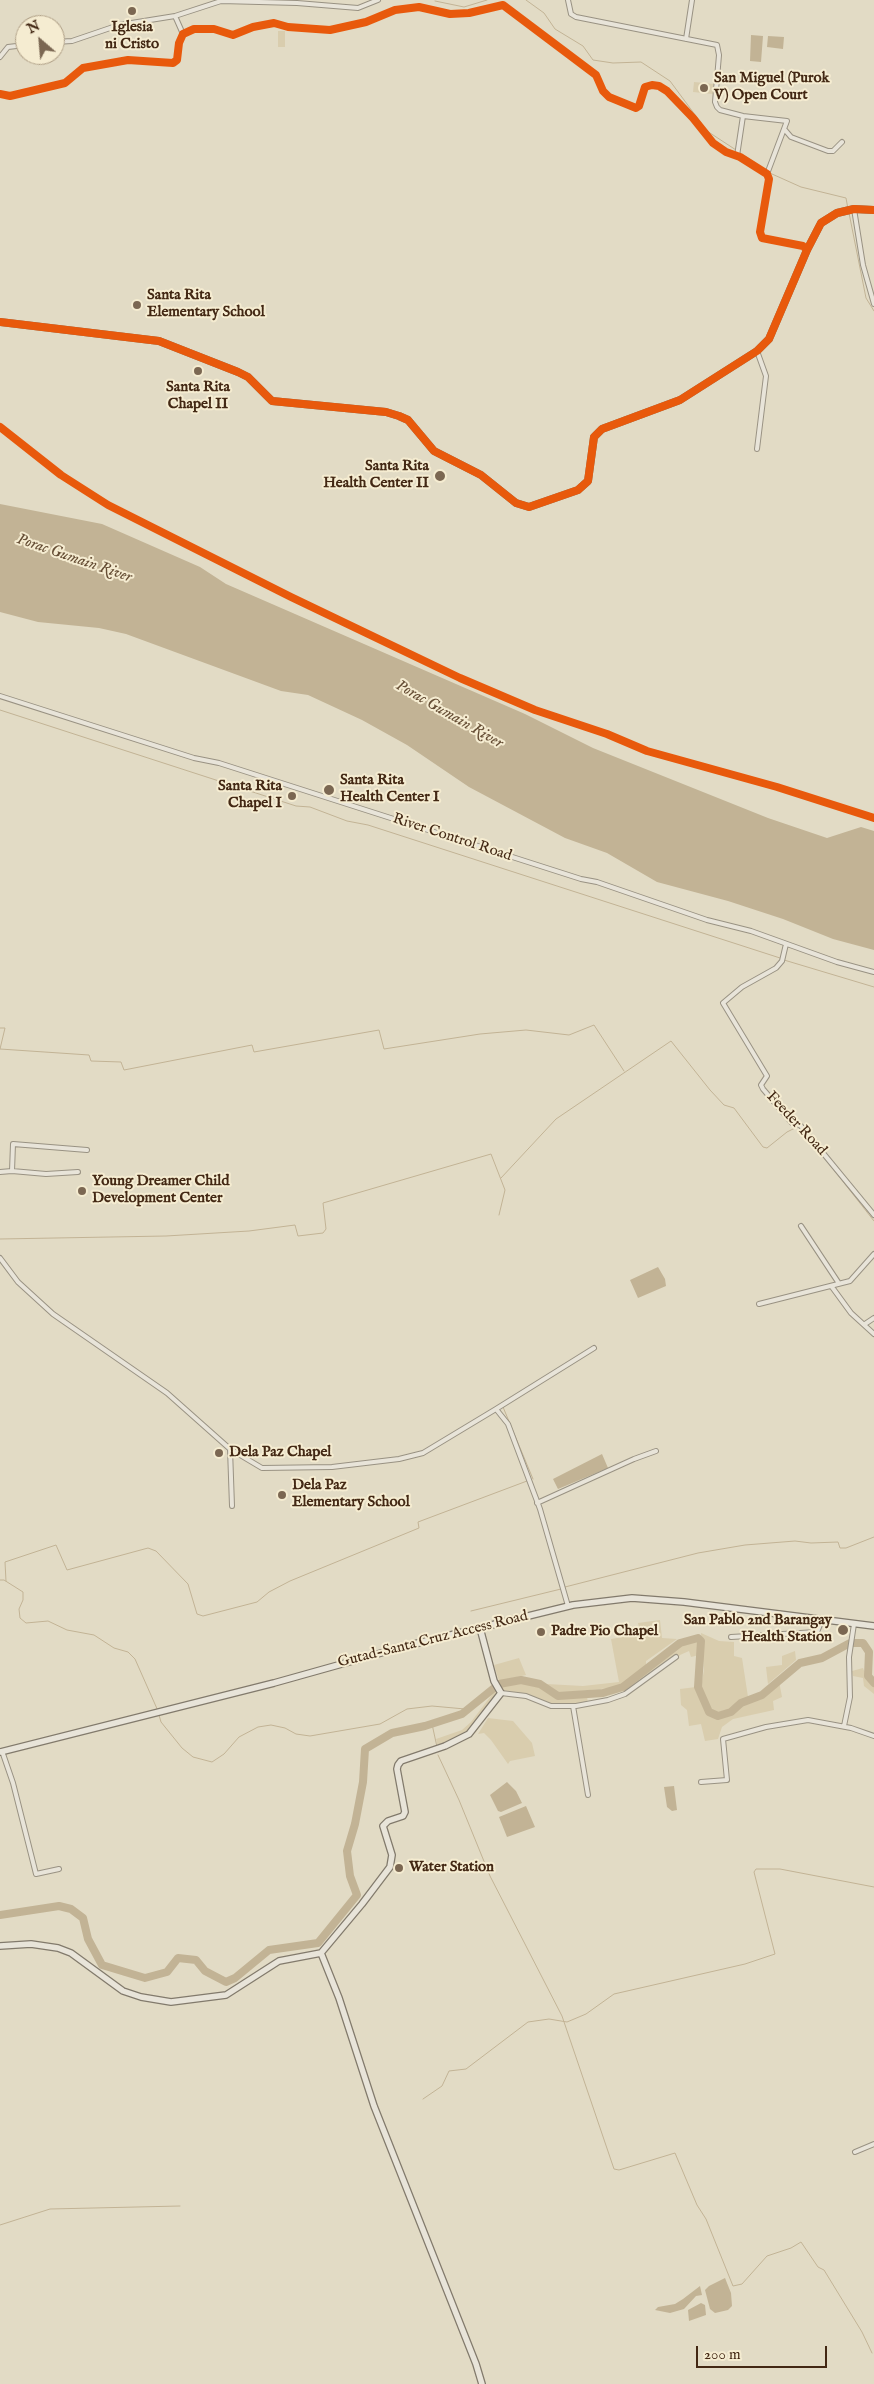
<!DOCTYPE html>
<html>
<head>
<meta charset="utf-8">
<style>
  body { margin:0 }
  #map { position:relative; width:874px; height:2384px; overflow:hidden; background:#e2dbc5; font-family:"IM FELL English",serif }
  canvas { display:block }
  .north { position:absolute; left:15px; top:15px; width:50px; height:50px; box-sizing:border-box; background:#f5ecd1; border:1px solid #ae9e85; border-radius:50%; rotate:333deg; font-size:14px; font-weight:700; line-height:20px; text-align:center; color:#432814 }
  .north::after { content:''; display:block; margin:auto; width:18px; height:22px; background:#7b6752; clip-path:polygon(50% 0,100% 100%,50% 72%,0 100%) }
  .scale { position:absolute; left:696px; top:2346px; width:131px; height:22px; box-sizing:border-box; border:2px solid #432814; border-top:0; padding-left:6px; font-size:15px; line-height:18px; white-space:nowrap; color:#432814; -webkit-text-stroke:4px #f5ecd1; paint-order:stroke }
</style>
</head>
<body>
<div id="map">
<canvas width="874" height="2384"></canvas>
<div class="north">N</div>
<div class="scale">200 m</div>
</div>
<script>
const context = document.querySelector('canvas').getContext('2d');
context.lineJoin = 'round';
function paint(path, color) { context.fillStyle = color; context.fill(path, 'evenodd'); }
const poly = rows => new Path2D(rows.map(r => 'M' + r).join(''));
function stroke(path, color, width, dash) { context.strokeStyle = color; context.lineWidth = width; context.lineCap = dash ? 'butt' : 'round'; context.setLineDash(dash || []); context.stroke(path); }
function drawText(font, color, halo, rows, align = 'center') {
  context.font = font + ' "IM FELL English",serif'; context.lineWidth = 4; context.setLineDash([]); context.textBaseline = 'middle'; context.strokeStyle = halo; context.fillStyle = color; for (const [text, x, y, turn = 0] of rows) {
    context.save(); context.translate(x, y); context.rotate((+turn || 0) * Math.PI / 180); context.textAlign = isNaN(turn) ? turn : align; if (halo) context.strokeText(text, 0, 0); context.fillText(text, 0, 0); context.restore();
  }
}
paint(poly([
  [278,31,285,31,285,47,278,47],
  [694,82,714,84,713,94,693,92],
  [660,1620,662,1638,677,1639,646,1661,646,1666,621,1687,559,1693,546,1684,583,1686,619,1682,611,1639,641,1634,638,1623],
  [701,1633,719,1641,734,1642,734,1656,742,1658,748,1697,729,1710,719,1713,712,1710,706,1701,701,1687,704,1670],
  [697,1641,699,1642,699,1655,691,1657,689,1651,680,1655,678,1659,628,1693,621,1693,679,1645],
  [795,1651,796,1660,768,1684,766,1667,782,1665,782,1656],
  [519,1658,526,1675,499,1681,494,1665],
  [863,1668,867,1678,874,1687,874,1694,864,1686,863,1678,853,1676,852,1671],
  [779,1681,782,1697,773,1701,774,1710,733,1719,722,1727,718,1739,705,1741,701,1724,689,1726,687,1710,681,1705,680,1689,696,1687,701,1703,708,1715,719,1718,731,1715,742,1705,764,1698],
  [521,1683,538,1686,559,1698,587,1696,588,1705,551,1705,527,1695,505,1694,501,1687],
  [497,1688,500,1694,476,1732,470,1737,439,1752,436,1739,462,1730,471,1722],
  [488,1718,513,1721,532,1743,535,1756,510,1761,508,1764,491,1740,484,1733,478,1734]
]), '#d9cdae');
paint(poly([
  [751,35,763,36,761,62,750,61],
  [768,36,784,37,783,49,767,47],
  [0,504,102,524,200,567,226,584,525,714,593,748,768,818,827,838,861,827,874,831,874,950,833,939,783,919,728,901,657,882,607,853,565,838,469,787,407,745,362,720,308,695,281,691,126,634,99,628,38,622,0,612],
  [658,1267,665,1279,666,1286,638,1298,630,1280],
  [602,1454,608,1468,558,1489,553,1479],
  [507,1782,516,1791,522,1803,501,1812,498,1811,490,1795],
  [674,1786,677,1810,672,1811,667,1807,664,1787],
  [526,1806,535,1827,507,1837,499,1817],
  [725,2278,731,2293,732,2306,728,2310,715,2313,710,2309,705,2290,709,2286],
  [700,2286,702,2295,696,2296,684,2309,670,2313,655,2310,658,2307,675,2304,683,2299],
  [701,2303,705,2305,706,2315,689,2321,688,2310]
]), '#c2b395');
stroke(poly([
  [526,0,544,13,555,29,583,46,593,60,613,63,641,62,670,81,707,131,736,150],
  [435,1,464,7,487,0],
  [739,152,772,174,801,187,846,198,848,209],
  [849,213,866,298,874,311],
  [0,710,296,806,310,807,347,821,368,825,780,958],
  [784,960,874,987],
  [0,1028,5,1028,0,1049,89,1055,91,1061,121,1062,124,1070,252,1045,254,1052,379,1030,384,1049,480,1034,526,1030,569,1035,594,1025,624,1071],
  [830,1165,874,1221],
  [501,1178,556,1119,671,1041,710,1090,724,1105,734,1108,763,1147,767,1148,787,1132,797,1127],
  [0,1239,166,1236,249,1231,295,1225,298,1236,323,1233,326,1229,323,1203,491,1154,505,1190,499,1215],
  [503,1407,533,1479],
  [549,1545,561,1589],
  [0,1580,4,1580,23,1592,23,1600,19,1609,20,1618,26,1623,48,1621,67,1630,94,1635,114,1648,128,1652,135,1659,158,1711],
  [6,1581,5,1562,56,1545,67,1570,148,1548,156,1551,188,1584,197,1614,203,1616,257,1602,269,1592,290,1581,419,1528,418,1522,527,1481],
  [565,1587,698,1553,745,1545,795,1541,811,1543,838,1542,840,1548,846,1548,874,1537],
  [471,1611,561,1589],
  [159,1715,161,1722,182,1748,193,1757,212,1762,224,1754,239,1737,258,1727,271,1725,285,1728,296,1734,310,1736,380,1724,407,1709,432,1706,465,1709,472,1707],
  [432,1724,437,1747],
  [438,1755,459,1800,490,1876,562,2016,614,2169,619,2170,675,2153,697,2205,706,2219,733,2286,742,2284,767,2256,791,2248,801,2242,818,2267,824,2270,862,2332,872,2353],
  [423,2099,442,2086,449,2071,466,2069,528,2022,549,2019,567,2022,586,2014,614,1994,745,1964,775,1954,754,1872,756,1869,780,1869,874,1887],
  [0,2225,50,2209,180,2206]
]), '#c2b395', 1);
stroke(poly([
  [0,1915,59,1906,71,1909,83,1918,88,1939,102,1965,145,1978,167,1972,178,1958,196,1960,205,1971,226,1982,235,1978,269,1950,318,1943,357,1895,350,1876,347,1851,355,1824,363,1782,365,1749,392,1733,425,1726,462,1714,499,1684,521,1680,540,1684,558,1696,603,1693,623,1687,680,1643,698,1638,701,1641,698,1687,709,1712,718,1716,731,1712,741,1703,762,1695,800,1663,822,1658,850,1643,863,1643,869,1652,868,1676,874,1683]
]), '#c2b395', 8);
const street = poly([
  [568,0,571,14,576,17,717,45,719,55,715,102,717,107,720,110,743,116,787,121,767,174],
  [175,16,183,34],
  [686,39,692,0],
  [55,42,72,41,119,25,175,16,221,1,297,3,358,8,378,0],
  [0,57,8,47,25,45],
  [0,94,10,96,65,83,83,68,128,60,173,63,177,60,179,43,183,34,194,29,214,29,233,35,253,27,274,23,288,27,330,30,366,22,395,10,419,7,450,14,469,13,503,5,596,75,603,91,609,97,636,108,639,106,645,87,652,85,659,86,667,91,693,118,713,143,726,152,740,157,767,174,769,179,760,232,762,238,803,246,807,250],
  [785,130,791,137,828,151,833,151,842,142],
  [737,156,743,116],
  [854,209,863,265,874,304],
  [0,427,61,475,108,505,291,597,460,678,535,710,607,734,647,751,777,787,874,818],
  [757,449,766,376,757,351],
  [0,696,194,758,219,763,581,879,597,882,707,920,751,931,837,962,874,972],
  [786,944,782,961,776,968,742,987,723,1003,767,1076,761,1085,763,1089,792,1123,800,1125,874,1215],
  [12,1171,13,1144,87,1150],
  [0,1172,12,1171,46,1174,78,1172],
  [801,1226,838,1282],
  [0,1258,18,1282,53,1314,167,1393,230,1449,262,1468,332,1467,399,1459,423,1453,496,1409,508,1424,540,1509,568,1606],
  [832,1287,851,1313,874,1334],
  [759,1304,850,1281,874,1254],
  [865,1324,874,1318],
  [496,1409,594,1348],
  [230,1449,232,1506],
  [537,1503,634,1459,656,1451],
  [731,1637,817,1632,822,1620],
  [501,1693,526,1696,551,1706,576,1706,608,1700,625,1694,676,1657],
  [573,1706,588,1795],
  [844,1726,850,1697,849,1657,854,1624],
  [2,1751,13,1783,36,1874,59,1869],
  [701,1782,727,1780,723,1739,766,1727,808,1720,851,1728,874,1736],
  [855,2152,874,2144]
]);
const secondary = poly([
  [0,322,159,341,238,372,248,377,272,401,386,412,399,416,408,420,434,451,481,475,516,503,529,507,578,490,588,481,594,437,602,429,680,400,757,351,769,339,807,250,821,223,837,213,854,209,874,210],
  [0,1752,274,1683,406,1646,573,1605,632,1598,684,1602,874,1626],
  [0,1946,31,1944,58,1948,71,1953,123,1991,141,1997,171,2002,226,1995,279,1961,321,1953,362,1904,390,1867,392,1855,383,1826,388,1821,403,1816,405,1812,397,1769,398,1765,401,1761,445,1746,469,1734,501,1693,494,1681,480,1628],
  [321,1953,339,1998,374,2106,476,2364,482,2384]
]);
stroke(street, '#999283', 6);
stroke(secondary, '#827a6c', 8);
stroke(street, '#e8e4d9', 4);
stroke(secondary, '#e8e4d9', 5.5);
stroke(poly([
  [0,94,10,96,65,83,83,68,128,60,173,63,177,60,179,43,183,34,194,29,214,29,233,35,253,27,274,23,288,27,330,30,366,22,395,10,419,7,450,14,469,13,503,5,596,75,603,91,609,97,636,108,639,106,645,87,652,85,659,86,667,91,693,118,713,143,726,152,740,157,767,174,769,179,760,232,762,238,803,246,807,250],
  [0,322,159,341,238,372,248,377,272,401,386,412,399,416,408,420,434,451,481,475,516,503,529,507,578,490,588,481,594,437,602,429,680,400,757,351,769,339,807,250,821,223,837,213,854,209,874,210],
  [0,427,61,475,108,505,291,597,460,678,535,710,607,734,647,751,777,787,874,818]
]), '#e8590c', 8);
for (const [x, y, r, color] of [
  [132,11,5,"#7b6752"],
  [704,88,5,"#7b6752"],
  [137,305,5,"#7b6752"],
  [198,371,5,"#7b6752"],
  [440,476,6,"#7b6752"],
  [329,790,6,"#7b6752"],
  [292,796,5,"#7b6752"],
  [82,1191,5,"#7b6752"],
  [219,1453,5,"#7b6752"],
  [282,1495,5,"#7b6752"],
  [843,1630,6,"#7b6752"],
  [541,1632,5,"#7b6752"],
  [399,1868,5,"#7b6752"]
]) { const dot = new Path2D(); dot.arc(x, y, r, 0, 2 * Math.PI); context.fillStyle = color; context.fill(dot); stroke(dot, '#f5ecd1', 2); }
drawText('bold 15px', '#432814', '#f5ecd1', [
  ["Iglesia",132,28,"center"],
  ["ni Cristo",132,45,"center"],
  ["San Miguel (Purok",714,79],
  ["V) Open Court",714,96],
  ["Santa Rita",147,296],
  ["Elementary School",147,313],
  ["Santa Rita",198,388,"center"],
  ["Chapel II",198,405,"center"],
  ["Santa Rita",429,467,"right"],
  ["Health Center II",429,484,"right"],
  ["Santa Rita",340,781],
  ["Health Center I",340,798],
  ["Santa Rita",282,787,"right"],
  ["Chapel I",282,804,"right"],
  ["Young Dreamer Child",92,1182],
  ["Development Center",92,1199],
  ["Dela Paz Chapel",229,1453],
  ["Dela Paz",292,1486],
  ["Elementary School",292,1503],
  ["San Pablo 2nd Barangay",832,1621,"right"],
  ["Health Station",832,1638,"right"],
  ["Padre Pio Chapel",551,1632],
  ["Water Station",409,1868]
], 'left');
drawText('15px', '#432814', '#f5ecd1', [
  ["River Control Road",452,838,18],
  ["Feeder Road",796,1124,47],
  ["Gutad-Santa Cruz Access Road",433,1640,-14]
]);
drawText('italic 16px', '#654d34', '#f5ecd1', [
  ["Porac Gumain River",74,559,19],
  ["Porac Gumain River",449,715,30]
]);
</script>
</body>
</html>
